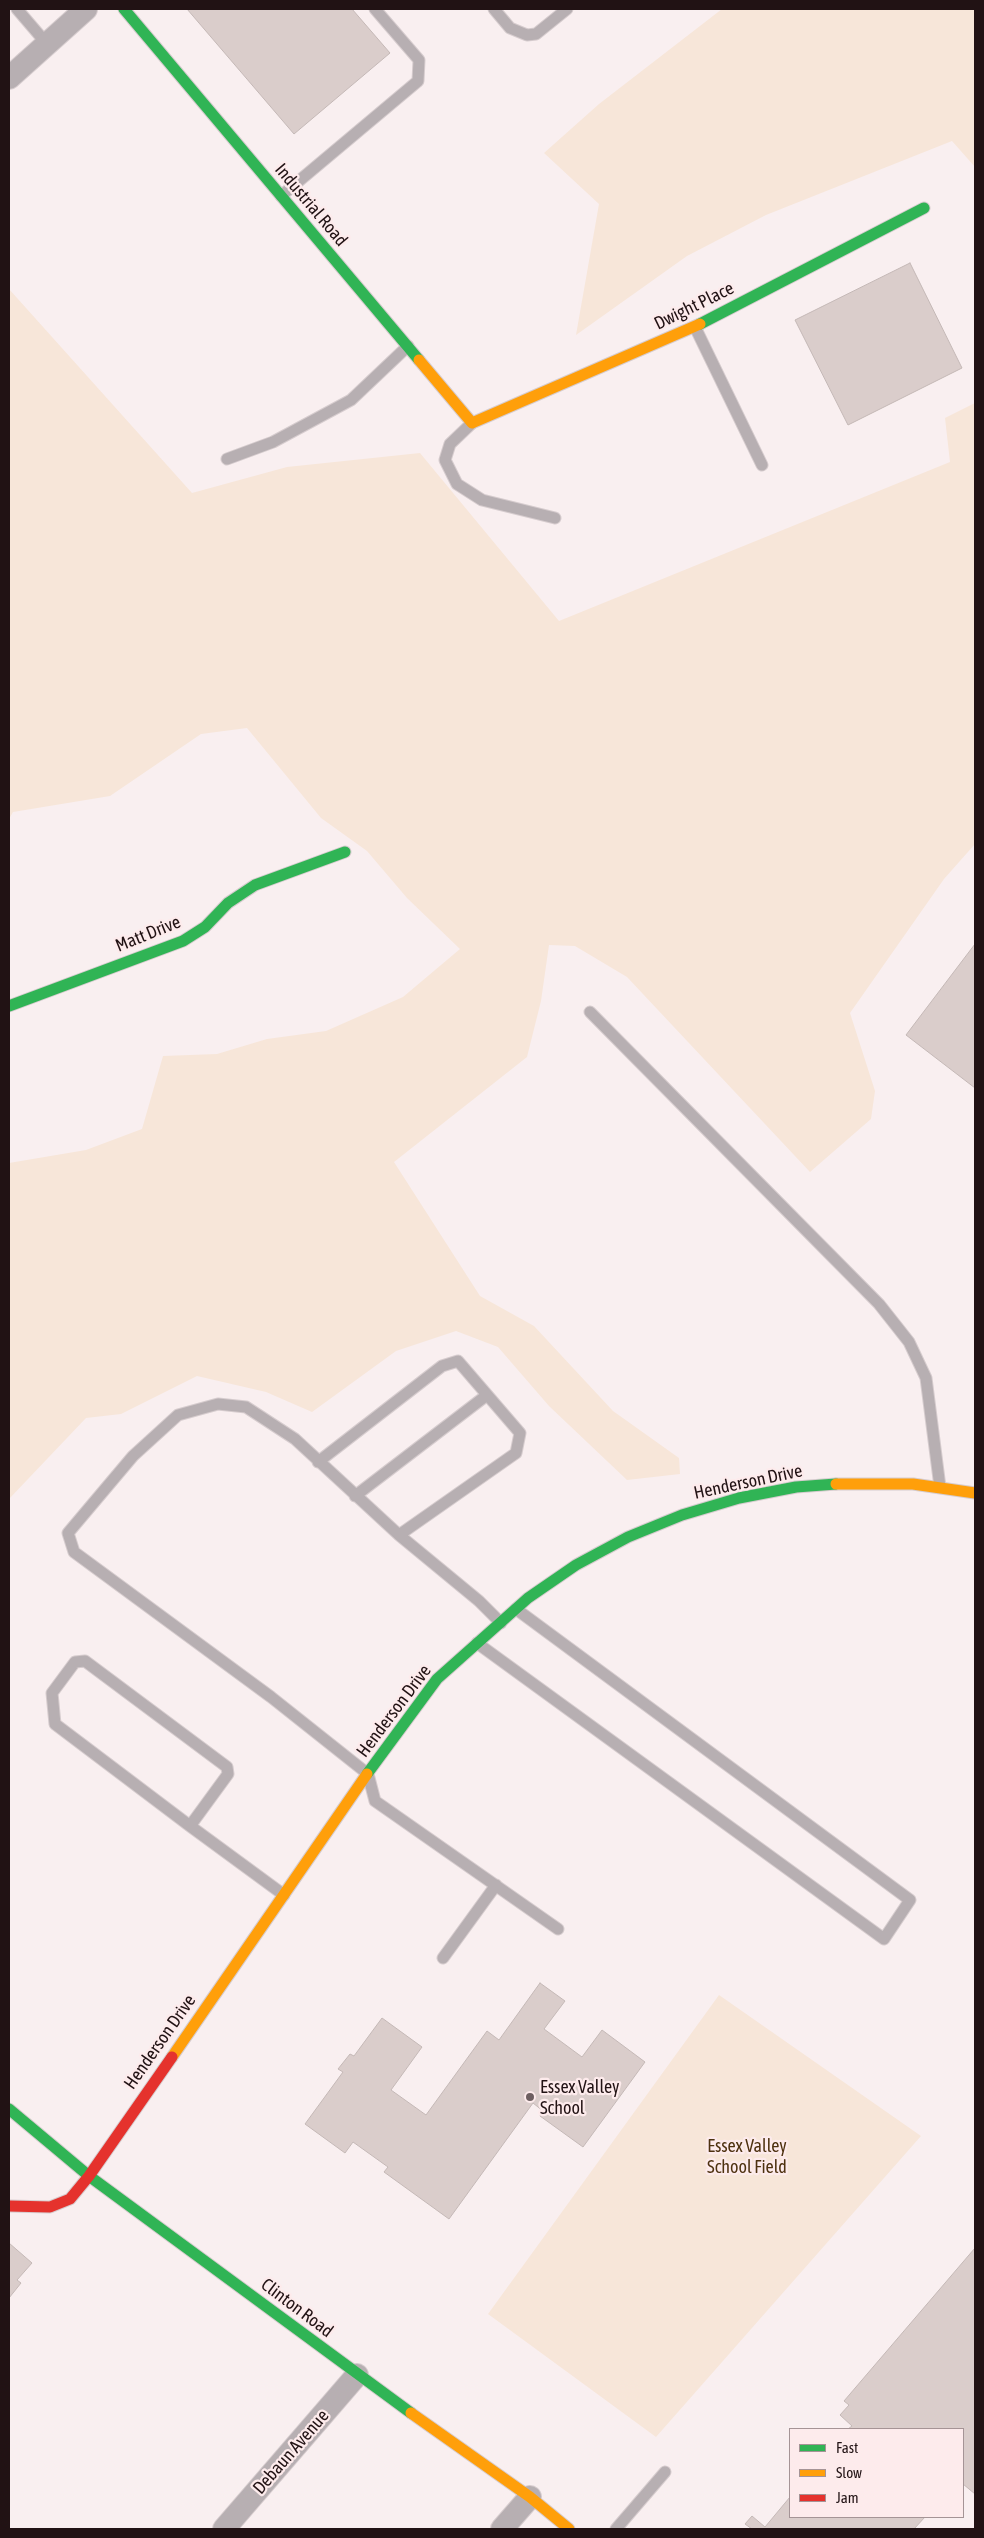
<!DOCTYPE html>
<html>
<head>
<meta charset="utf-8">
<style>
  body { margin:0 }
  #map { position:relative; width:984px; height:2538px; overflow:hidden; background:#f9eff0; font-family:"Asap Condensed",sans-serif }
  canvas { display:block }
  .frame { position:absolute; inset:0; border:10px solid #211214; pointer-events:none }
  .legend { position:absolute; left:789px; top:2428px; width:175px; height:90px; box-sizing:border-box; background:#fdebec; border:1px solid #a59496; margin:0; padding:6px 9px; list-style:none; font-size:15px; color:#211214 }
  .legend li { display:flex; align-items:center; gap:10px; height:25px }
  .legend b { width:25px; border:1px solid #a59496 }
</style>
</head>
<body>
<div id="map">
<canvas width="984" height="2538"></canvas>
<div class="frame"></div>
<ul class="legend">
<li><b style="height:6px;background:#30b455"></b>Fast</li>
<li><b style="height:6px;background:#ff9f0a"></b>Slow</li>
<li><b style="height:6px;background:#e5322d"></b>Jam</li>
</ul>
</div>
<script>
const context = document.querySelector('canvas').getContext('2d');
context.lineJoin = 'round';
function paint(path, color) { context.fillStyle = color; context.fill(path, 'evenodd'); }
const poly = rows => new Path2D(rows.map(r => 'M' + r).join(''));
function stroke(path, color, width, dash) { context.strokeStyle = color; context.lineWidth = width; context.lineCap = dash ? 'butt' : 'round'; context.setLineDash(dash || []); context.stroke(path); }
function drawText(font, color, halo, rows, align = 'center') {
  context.font = font + ' "Asap Condensed",sans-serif'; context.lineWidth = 4.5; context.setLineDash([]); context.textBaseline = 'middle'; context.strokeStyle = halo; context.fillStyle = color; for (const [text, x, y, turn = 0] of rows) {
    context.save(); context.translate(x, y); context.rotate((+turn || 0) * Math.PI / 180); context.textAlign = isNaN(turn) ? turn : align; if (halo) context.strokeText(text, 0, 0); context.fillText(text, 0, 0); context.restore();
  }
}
paint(poly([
  [722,9,975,9,975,167,952,141,766,215,687,256,576,335,599,204,544,153,599,104],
  [9,289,192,493,287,467,420,453,559,621,950,462,945,418,975,403,975,844,944,879,850,1013,875,1091,871,1119,810,1172,627,977,575,946,549,945,541,1001,527,1057,394,1162,480,1296,534,1326,613,1411,679,1458,680,1474,627,1480,549,1406,498,1347,456,1331,396,1351,312,1412,266,1392,197,1376,121,1414,86,1418,9,1499,9,1163,86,1150,142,1129,163,1056,217,1054,267,1039,326,1031,403,997,460,949,407,898,367,851,321,818,247,728,201,734,110,796,13,812,9,819],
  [719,1995,921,2136,656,2437,488,2314]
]), '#f7e6d9');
const building = poly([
  [187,9,352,9,390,53,294,134,187,9],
  [910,263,962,368,848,425,795,320,910,263],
  [975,944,975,1088,906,1035,975,944],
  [540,1983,565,2001,544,2029,582,2057,602,2030,645,2062,583,2147,540,2116,543,2111,533,2103,449,2219,384,2172,388,2167,353,2142,345,2153,305,2124,343,2072,338,2069,350,2054,354,2056,382,2018,422,2047,391,2090,426,2115,487,2031,499,2040,540,1983],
  [9,2243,32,2263,17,2280,21,2283,9,2298,9,2243],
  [975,2248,975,2494,963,2484,963,2429,848,2429,852,2426,840,2415,849,2405,844,2401,975,2248],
  [790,2497,790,2517,925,2517,914,2529,752,2529,745,2524,752,2516,765,2527,790,2497]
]);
paint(building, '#dacdcb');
stroke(building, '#c4b8b6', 1);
const lane = poly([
  [17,9,47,44],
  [494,9,510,28,527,35,536,34,567,9],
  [281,196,418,81,419,60,375,9],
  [695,327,762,465],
  [472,423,450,444,445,460,457,484,482,500,555,518],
  [227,459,273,442,351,400,408,346],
  [590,1012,879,1304,909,1342,926,1378,940,1487],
  [318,1462,442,1366,458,1361,520,1433,516,1453,399,1535,479,1601,501,1623],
  [355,1496,487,1395],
  [399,1535,295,1439,246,1407,218,1404,178,1415,133,1456,68,1533,74,1552,271,1697,368,1774,375,1801,558,1929],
  [477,1643,884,1939,910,1900,516,1609],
  [190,1826,228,1774,227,1767,85,1661,75,1662,52,1693,55,1724,190,1826,284,1895],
  [443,1958,496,1885],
  [616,2529,665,2472]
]);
const street = poly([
  [9,78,86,9],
  [224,2529,357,2375],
  [502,2529,530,2497]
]);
const fast = poly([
  [124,9,419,360],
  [700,324,924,208],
  [9,1006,183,941,205,927,228,903,255,885,345,852],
  [367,1774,437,1679,528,1598,576,1565,628,1537,682,1515,739,1498,796,1487,836,1484],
  [9,2109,89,2176,411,2413]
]);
const slow = poly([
  [419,360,472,423,700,324],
  [836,1484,913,1484,975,1493],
  [172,2057,367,1774],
  [411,2413,530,2497,569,2529]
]);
const jam = poly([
  [9,2206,50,2207,70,2199,89,2176,172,2057]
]);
stroke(lane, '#d6ccce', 13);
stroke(street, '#d6ccce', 24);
stroke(fast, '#d6ccce', 13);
stroke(slow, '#d6ccce', 13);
stroke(jam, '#d6ccce', 13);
stroke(lane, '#b7afb2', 11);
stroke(street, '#b7afb2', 22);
stroke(fast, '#30b455', 11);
stroke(slow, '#ff9f0a', 11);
stroke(jam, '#e5322d', 11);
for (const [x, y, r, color] of [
  [530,2097,5,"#6d5f61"]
]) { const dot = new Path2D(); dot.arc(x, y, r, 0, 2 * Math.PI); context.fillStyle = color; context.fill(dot); stroke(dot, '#fdebec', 2); }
drawText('18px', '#211214', '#fdebec', [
  ["Industrial Road",311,205,50],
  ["Dwight Place",694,306,-26],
  ["Matt Drive",148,934,-22],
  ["Henderson Drive",748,1482,-12],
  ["Henderson Drive",394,1711,-53],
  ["Henderson Drive",160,2042,-55],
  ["Clinton Road",297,2308,37],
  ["Debaun Avenue",291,2452,-49]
]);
drawText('18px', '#211214', '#fdebec', [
  ["Essex Valley",540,2087],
  ["School",540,2108]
], 'left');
drawText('18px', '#4e3210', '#fdebec', [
  ["Essex Valley",747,2146],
  ["School Field",747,2167]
]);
</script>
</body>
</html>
